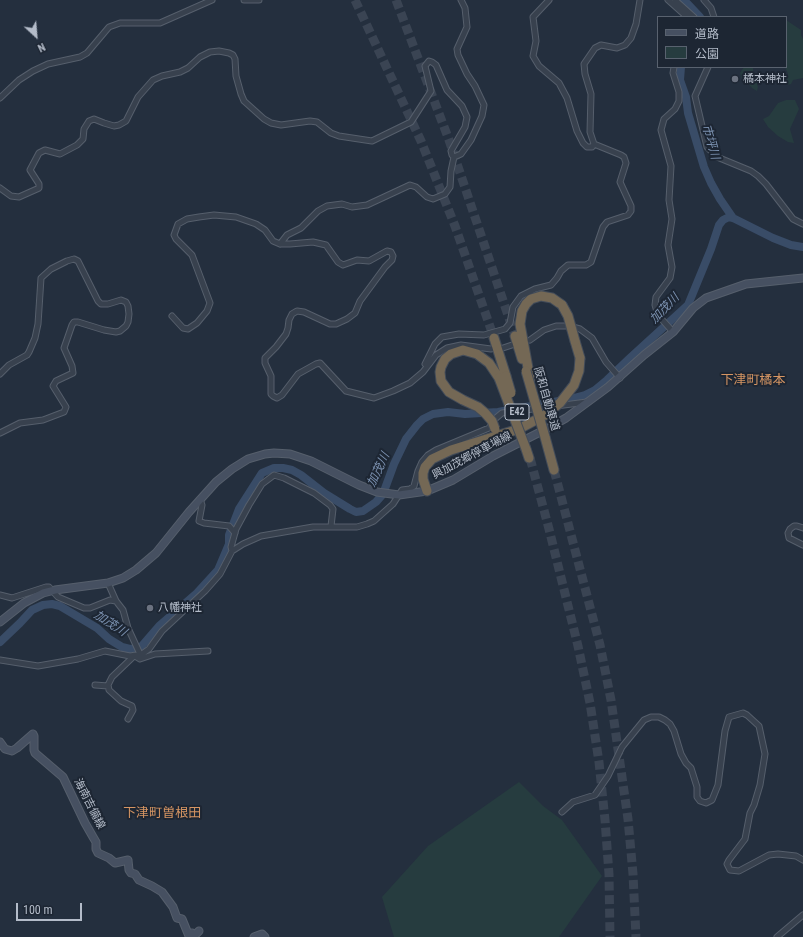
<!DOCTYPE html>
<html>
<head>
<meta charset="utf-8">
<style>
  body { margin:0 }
  #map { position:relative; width:803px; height:937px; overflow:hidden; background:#242f3e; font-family:"Roboto Condensed","Noto Sans JP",sans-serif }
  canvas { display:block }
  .legend { position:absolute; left:657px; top:16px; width:130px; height:52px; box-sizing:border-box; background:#1d2633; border:1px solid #59626f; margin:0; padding:5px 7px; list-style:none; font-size:12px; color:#b4bcc9 }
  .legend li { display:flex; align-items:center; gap:8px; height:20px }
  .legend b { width:20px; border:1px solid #59626f }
  .north { position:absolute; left:16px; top:16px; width:40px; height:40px; -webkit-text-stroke:3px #1d2633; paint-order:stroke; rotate:154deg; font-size:11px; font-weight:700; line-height:16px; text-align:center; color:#b4bcc9 }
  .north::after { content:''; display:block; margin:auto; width:14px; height:18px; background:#b4bcc9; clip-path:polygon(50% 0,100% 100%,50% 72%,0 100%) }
  .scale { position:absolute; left:16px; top:903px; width:66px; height:18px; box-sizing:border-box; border:2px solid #b4bcc9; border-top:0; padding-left:5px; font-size:12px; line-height:14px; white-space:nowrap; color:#b4bcc9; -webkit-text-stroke:3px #1d2633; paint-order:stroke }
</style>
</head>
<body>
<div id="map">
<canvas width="803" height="937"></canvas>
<ul class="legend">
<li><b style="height:5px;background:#465061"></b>道路</li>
<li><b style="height:11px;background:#263c3f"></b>公園</li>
</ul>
<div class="north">N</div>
<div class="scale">100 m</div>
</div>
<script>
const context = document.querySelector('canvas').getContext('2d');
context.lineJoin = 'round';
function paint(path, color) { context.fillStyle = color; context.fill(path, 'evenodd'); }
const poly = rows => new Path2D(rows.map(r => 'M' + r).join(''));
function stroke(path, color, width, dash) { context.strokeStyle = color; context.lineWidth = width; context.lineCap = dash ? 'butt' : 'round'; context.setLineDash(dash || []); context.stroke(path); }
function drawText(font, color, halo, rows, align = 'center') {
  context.font = font + ' "Roboto Condensed","Noto Sans JP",sans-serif'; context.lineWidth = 4; context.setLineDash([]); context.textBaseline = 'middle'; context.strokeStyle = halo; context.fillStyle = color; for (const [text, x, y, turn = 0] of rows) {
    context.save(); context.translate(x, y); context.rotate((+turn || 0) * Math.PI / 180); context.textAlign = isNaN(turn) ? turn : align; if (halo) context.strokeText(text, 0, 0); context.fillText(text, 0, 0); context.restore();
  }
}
paint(poly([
  [786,20,801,30,801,35,803,39,803,78,793,80,791,84,787,85,786,81,788,74,785,67,786,67],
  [744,67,753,67,753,73,758,87,757,91,752,88,746,81,742,80,740,73],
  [786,100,795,100,799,109,790,129,794,143,788,142,778,136,768,127,763,119,769,116,778,103],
  [519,782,543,806,562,820,602,876,559,937,394,937,382,897,428,846]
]), '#263c3f');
stroke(poly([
  [684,0,700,17],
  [681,67,680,80,686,97,688,113,704,167,711,183,720,199,733,218],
  [0,642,20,623,32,610,43,605,52,604,60,606,97,628,109,639,122,647,130,649,140,648,159,626,197,593,218,570,229,544,229,535,239,509,262,473,274,468,283,468,292,470,301,475,324,493,350,509,356,512,363,511,376,502,383,494,394,464,406,439,417,425,423,419,433,414,448,412,465,414,498,412,570,399,585,395,595,390,607,380,630,358,688,305,711,249,719,225,723,220,729,217,733,218,773,238,791,245,803,247]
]), '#394c67', 8);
stroke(poly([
  [355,0,421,141,455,226,494,338],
  [396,0,449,140,515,336],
  [530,458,549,529,578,646,590,703,599,762,605,820,609,874,610,937],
  [554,470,600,645,611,700,628,819,633,874,636,937]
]), '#3a4453', 9, [9, 4.5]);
const minor = poly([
  [244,0,259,0],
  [549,0,533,17,536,41,533,56,539,66,559,83,567,98,577,131,583,143,587,147,592,147,594,144],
  [668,0,687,17],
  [675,0,694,17],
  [704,0,711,8,714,17],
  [708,67,695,96,707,147,717,157,751,171,758,176,766,184,793,219,803,224],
  [0,98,19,80,33,71,48,64,80,57,87,53,109,27,120,23,160,23,212,0],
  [454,157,461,154,471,140,482,116,484,105,475,86,467,74,458,55,457,49,467,27,465,8,461,0],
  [0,188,11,196,19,197,37,189,39,188,39,184,30,170,39,153,45,150,60,154,77,145,83,139,84,129,89,121,94,119,104,123,114,126,119,125,126,121,138,97,153,80,162,76,180,72,188,68,200,57,210,52,219,51,229,53,233,55,235,59,236,76,241,94,244,101,264,119,271,123,281,125,310,121,317,122,331,133,339,136,372,141,411,122,431,91,425,66,429,61,432,62,436,65,447,90,462,106,467,117,465,127,451,151,452,155,454,157],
  [280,244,287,235,301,228,318,211,327,206,342,204,352,207,367,205,410,185,416,187,427,197,433,199,445,194,450,187,451,171,454,157],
  [172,316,183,328,188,329,197,323,207,311,210,303,192,255,176,239,174,235,178,224,187,219,199,217,214,215,236,217,256,224,265,230,273,241,280,244,290,244,313,242,326,245,338,262,343,265,357,260,369,261,387,251,391,252,393,256,392,260,385,267,360,301,355,313,347,319,336,324,330,324,304,312,297,311,292,314,289,320,288,328,286,334,276,347,265,358,265,363,271,376,271,394,273,396,277,398,282,395,298,374,316,364,320,363,346,391,374,398,393,391,410,383,423,372,436,355,447,348,461,345,491,349],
  [673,332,658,315,655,305,656,297,670,278,672,267,668,245,672,219,669,200,671,166,661,130,664,119,675,109,679,101,679,92,673,73,674,67],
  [530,340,544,330,556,326,569,326,580,329,592,338,606,362,620,378],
  [503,348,512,345],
  [425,364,435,344,442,337,459,334,484,335,505,329,510,323,513,307,521,296,535,289,551,285,557,278,561,271,568,265,586,265,591,262,603,227,607,222,628,215,631,211,631,206,620,182,626,163,624,157,621,155,594,144,590,132,591,94,585,74,584,64,595,48,601,45,617,48,625,45,631,38,636,24,640,0],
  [0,374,9,365,27,355,29,352,35,338,38,324,41,278,51,269,67,261,74,259,78,261,98,301,101,304,108,304,121,300,126,302,128,306,129,314,128,322,126,326,120,331,116,332,104,330,78,322,74,322,72,325,64,348,72,366,73,373,56,381,53,386,66,407,64,412,43,420,20,423,0,433],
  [200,499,202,505,199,521,204,523,229,526,235,533],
  [803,528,797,526,794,526,790,529,788,533,789,538,803,545],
  [232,551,231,547,236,529,249,505,262,484,274,475,284,478,314,493,330,505,333,509,331,526],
  [108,583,116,601,123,610,128,628,140,654],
  [0,595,12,598,46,587,49,587,58,597,84,608,90,608,110,600,116,601],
  [135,656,140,659,155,654,208,651],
  [0,660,38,666,78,659,105,651,130,656,142,654,149,649,162,631,205,591,220,574,232,551,243,544,261,536,313,527,357,527,367,524,374,521,393,504,402,490,410,489,414,486,418,471,422,462,428,455,436,450,489,428,496,418,502,413,587,402],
  [95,685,108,686],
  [128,719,133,710,132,706,121,701,109,690,108,685,112,677,134,656],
  [562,812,573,802,595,795,608,776,622,747,644,720,651,717,659,717,665,720,670,724,674,731,681,754,686,763,691,768,697,787,697,797,700,801,706,803,712,800,718,785,725,731,729,717,743,713,747,715,759,726,765,754,760,785,754,805,750,813,745,839,729,860,727,864,730,870,739,871,769,855,778,854,796,856,803,860],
  [777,937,803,915]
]);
const secondary = poly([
  [0,622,24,603,43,593,55,590,108,583,123,578,136,570,156,553,189,512,216,482,232,469,248,459,265,454,274,453,290,454,311,461,359,485,377,492,399,495,427,491,453,480,493,456,550,427,566,418,608,387,644,355,673,332,693,308,706,298,746,284,803,278],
  [0,742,5,749,12,751,17,748,33,734,34,736,34,750,35,753,63,777,85,823,93,837,96,842,96,849,98,853,109,858,115,863,128,860,129,870,131,873,135,874,139,880,152,886,162,892,173,907,177,918,182,919,189,936,192,933,194,936,199,931],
  [254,937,262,934,265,937]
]);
const motorway = poly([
  [515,336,522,359],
  [494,338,506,376],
  [575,341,580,358],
  [530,379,520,324,522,311,526,304,531,299,541,296,552,298,562,305],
  [463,400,449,392,441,381,440,372,441,367,445,359,451,354,463,350,477,354,489,363,499,378],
  [545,437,554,470],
  [526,449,529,458],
  [427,491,423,479,423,473,425,467,432,459,451,450,519,429,545,415]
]);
stroke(minor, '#565f6c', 7);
stroke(secondary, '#565f6c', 9);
stroke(motorway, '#434c59', 11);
stroke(minor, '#38414e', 5);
stroke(secondary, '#465061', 7);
stroke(motorway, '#746855', 9);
const motorwayBridge = poly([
  [562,305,568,316,575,341],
  [526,371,545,437],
  [506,376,511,393],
  [499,378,526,449],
  [463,400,478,407,485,413,492,421,495,429],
  [545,415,560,403,574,385,579,371,580,358]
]);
stroke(motorwayBridge, '#434c59', 11, []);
stroke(motorwayBridge, '#746855', 9);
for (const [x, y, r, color] of [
  [735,79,4,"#6b7280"],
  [150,608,4,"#6b7280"]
]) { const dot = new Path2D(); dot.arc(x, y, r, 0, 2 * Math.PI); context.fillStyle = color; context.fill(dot); stroke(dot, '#1d2633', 1.5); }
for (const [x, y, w] of [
  [517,412,24]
]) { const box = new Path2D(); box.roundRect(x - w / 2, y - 8, w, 16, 3); context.fillStyle = '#1d2633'; context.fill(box); stroke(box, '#b4bcc9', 1); }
drawText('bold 10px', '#b4bcc9', null, [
  ["E42",517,412]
]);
drawText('11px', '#b4bcc9', '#1d2633', [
  ["橘本神社",743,79],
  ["八幡神社",158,608]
], 'left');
drawText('11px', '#b4bcc9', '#1d2633', [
  ["阪和自動車道",546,399,74],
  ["興加茂郷停車場線",472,456,-28],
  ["海南吉備線",89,804,63]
]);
drawText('italic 12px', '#7c92b1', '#1d2633', [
  ["市坪川",710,142,74],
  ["加茂川",665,309,-46],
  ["加茂川",379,470,-65],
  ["加茂川",110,624,33]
]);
drawText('13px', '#d59563', '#1d2633', [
  ["下津町橘本",753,381],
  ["下津町曽根田",162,814]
]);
</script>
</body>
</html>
